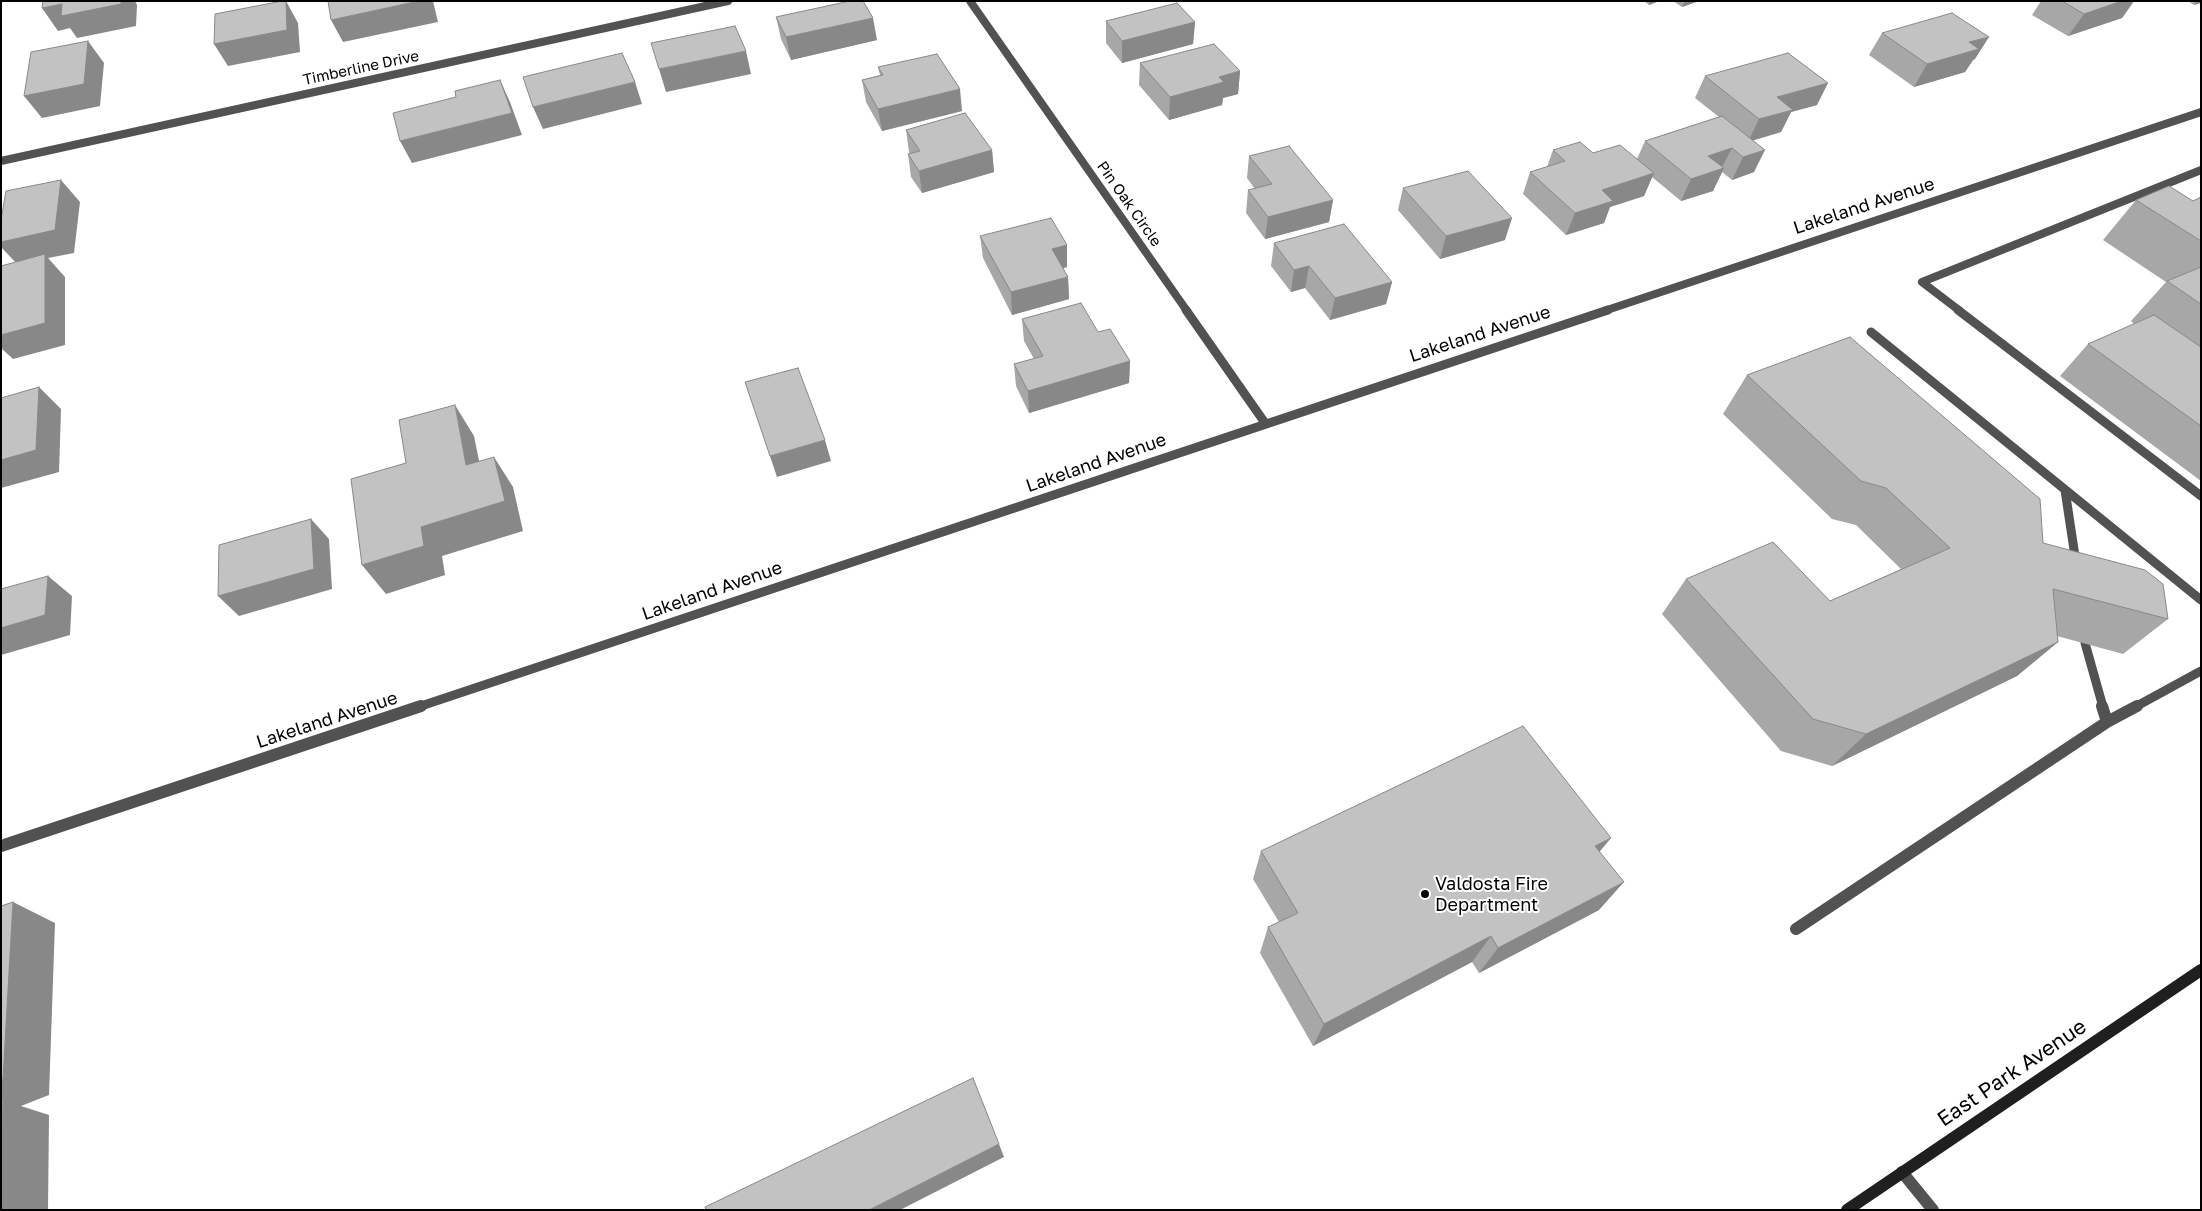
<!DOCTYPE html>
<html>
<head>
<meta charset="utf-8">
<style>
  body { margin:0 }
  #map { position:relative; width:2202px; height:1211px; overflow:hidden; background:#fff; font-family:"Golos Text",sans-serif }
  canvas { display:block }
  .frame { position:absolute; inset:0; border:2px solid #000; pointer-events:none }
</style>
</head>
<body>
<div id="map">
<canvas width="2202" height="1211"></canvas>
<div class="frame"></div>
</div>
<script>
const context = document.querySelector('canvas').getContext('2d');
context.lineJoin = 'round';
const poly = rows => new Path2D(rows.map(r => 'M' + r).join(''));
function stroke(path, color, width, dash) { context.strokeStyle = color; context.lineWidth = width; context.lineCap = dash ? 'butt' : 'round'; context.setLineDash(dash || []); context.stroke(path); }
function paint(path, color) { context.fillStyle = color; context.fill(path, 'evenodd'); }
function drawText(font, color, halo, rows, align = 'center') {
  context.font = font + ' "Golos Text",sans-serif'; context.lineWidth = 4; context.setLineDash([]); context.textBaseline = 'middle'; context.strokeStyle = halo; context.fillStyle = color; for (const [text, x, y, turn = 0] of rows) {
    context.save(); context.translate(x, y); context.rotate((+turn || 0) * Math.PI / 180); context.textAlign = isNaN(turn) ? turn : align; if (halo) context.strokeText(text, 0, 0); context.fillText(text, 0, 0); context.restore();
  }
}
stroke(poly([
  [1960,311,1922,282,2201,170]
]), '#525252', 8);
stroke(poly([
  [1958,310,2201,496],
  [1871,332,2201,600],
  [2065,490,2076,563],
  [2085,643,2103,707],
  [2135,707,2201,671]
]), '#525252', 9);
stroke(poly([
  [2102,706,2107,722],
  [1796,929,2107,722,2137,706],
  [1902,1172,1933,1210]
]), '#525252', 12);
stroke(poly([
  [970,1,1187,311],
  [1,161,728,1],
  [1604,311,2201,112]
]), '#525252', 8);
stroke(poly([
  [1186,310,1265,423],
  [418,707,1608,310]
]), '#525252', 9);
stroke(poly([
  [1,846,421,706]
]), '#525252', 12);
stroke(poly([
  [1847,1210,2201,970]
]), '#1f1f1f', 12);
paint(poly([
  [1644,1,1659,1,1649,5],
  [1673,1,1699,1,1682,7],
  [2041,1,2134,1,2122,18,2068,36,2032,15],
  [2188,1,2201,1,2194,5],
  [776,17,877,40,791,60,781,39],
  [1106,21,1195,22,1193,44,1122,63,1106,43],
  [1882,33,1975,59,1973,60,1965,72,1914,87,1869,55],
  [1140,63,1240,71,1238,94,1223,98,1222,105,1169,120,1139,85],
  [878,67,962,111,882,131,866,102,862,80,880,75],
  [1705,76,1817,105,1791,112,1781,132,1753,140,1754,172,1732,180,1722,172,1713,191,1681,201,1652,177,1644,196,1610,207,1604,223,1566,235,1523,194,1530,172,1547,167,1553,150,1637,159,1645,141,1719,117,1695,98],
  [906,130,992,150,994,172,922,193,911,177,908,154,910,154,909,152],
  [1249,156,1333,200,1329,222,1265,239,1246,213,1248,190,1255,189,1247,178],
  [1403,188,1505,240,1440,259,1398,210],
  [2201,197,2201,481,2060,376,2088,344,2134,324,2131,321,2166,282,2103,240,2136,200,2193,201],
  [980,236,1067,245,1067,267,1063,268,1068,277,1069,299,1012,315,983,258],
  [1274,243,1392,282,1386,304,1330,320,1305,288,1291,292,1271,266],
  [1022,319,1130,361,1129,383,1029,413,1016,386,1014,364,1034,359,1024,341],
  [1747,375,2043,543,2168,619,2123,654,2057,636,2058,642,2017,676,1832,766,1781,751,1662,614,1686,579,1830,601,1901,569,1856,525,1832,519,1723,414],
  [1261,851,1600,852,1599,910,1479,973,1472,962,1313,1046,1260,953,1268,927,1279,922,1253,879]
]), '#a7a7a7');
paint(poly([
  [118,1,135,1,137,5,136,26,77,38,70,28,58,31,42,8,62,4],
  [286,1,298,23,300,52,228,66,214,44],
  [419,1,433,1,438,22,343,42,331,20],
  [1650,1,1659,1,1649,5],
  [1685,1,1699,1,1682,7],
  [2122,1,2134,1,2122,18,2068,36,2084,14],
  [2197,1,2201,1,2201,3,2194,5],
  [873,18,877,40,791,60,786,37],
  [1195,22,1193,44,1122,63,1122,41],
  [1989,37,1975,59,1973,60,1965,72,1914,87,1927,64,1969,42],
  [88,41,104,63,100,106,42,118,24,96],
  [746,51,751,74,666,92,659,69],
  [1240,71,1238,94,1223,98,1222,105,1169,120,1170,97,1219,77],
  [500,80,510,102,522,135,412,163,400,141],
  [635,82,642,104,543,129,533,107],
  [1828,83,1817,105,1791,112,1781,132,1748,142,1759,119,1777,97],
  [960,89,962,111,882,131,878,109],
  [1732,148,1721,169,1724,168,1713,191,1681,201,1691,179,1708,156],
  [992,150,994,172,922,193,919,171],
  [1765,150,1754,172,1732,180,1743,157],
  [1654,173,1644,196,1610,207,1604,223,1566,235,1575,213,1602,190],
  [61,180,80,202,74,253,48,258,65,277,65,345,13,359,1,348,1,330,18,265,1,247,1,242],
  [1333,200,1329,222,1265,239,1268,217],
  [1512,218,1505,240,1440,259,1446,236],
  [1067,245,1067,267,1053,271,1052,249],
  [1309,266,1305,288,1291,292,1294,270],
  [1068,277,1069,299,1012,315,1011,292],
  [1392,282,1386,304,1330,320,1335,298],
  [1130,361,1129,383,1029,413,1028,391],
  [39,387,61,409,59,472,1,488,1,460],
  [455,405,474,436,486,495,466,465],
  [825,440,831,461,777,477,770,456],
  [494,457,513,487,523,531,442,556,445,575,386,594,362,565,421,527],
  [311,519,329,539,332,589,239,616,218,596],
  [48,576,72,596,70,635,1,655,1,628],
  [2058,642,2017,676,1832,766,1866,734],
  [1611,838,1587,867,1595,846],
  [1624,882,1599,910,1479,973,1498,948],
  [13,902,55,923,49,1095,21,1106,49,1115,48,1210,1,1210,1,1080],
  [1491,936,1472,962,1313,1046,1324,1024],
  [999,1144,1004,1157,900,1210,869,1210]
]), '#888');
const building = poly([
  [43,1,121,1,121,4,61,16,62,4,42,8,43,1],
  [282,1,286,1,287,30,214,44,215,14,282,1],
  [328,1,419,1,331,20,328,1],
  [850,1,863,1,873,18,786,37,776,17,850,1],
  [2062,1,2122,1,2084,14,2062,1],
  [1177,3,1195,22,1122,41,1106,21,1177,3],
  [1952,13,1989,37,1969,42,1979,49,1927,64,1882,33,1952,13],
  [735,26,746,51,659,69,651,43,735,26],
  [88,41,84,84,24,96,31,52,88,41],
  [1214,44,1240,71,1219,77,1224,82,1170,97,1140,63,1214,44],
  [622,53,635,82,533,107,523,77,622,53],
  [1788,53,1828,83,1777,97,1793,110,1759,119,1705,76,1788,53],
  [937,54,960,89,878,109,862,80,883,75,878,67,937,54],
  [500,80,512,113,400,141,393,113,456,97,455,91,500,80],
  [965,113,992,150,919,171,908,154,920,151,906,130,965,113],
  [1722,116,1765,150,1743,157,1732,148,1708,156,1724,168,1691,179,1645,141,1722,116],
  [1580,142,1593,153,1620,145,1654,173,1602,190,1613,201,1575,213,1530,172,1565,161,1553,150,1580,142],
  [1289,146,1333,200,1268,217,1248,190,1272,184,1249,156,1289,146],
  [1468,171,1512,218,1446,236,1403,188,1468,171],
  [61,180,55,230,1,242,1,220,6,191,61,180],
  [2169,186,2193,201,2201,197,2201,241,2136,200,2169,186],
  [1051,218,1067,245,1052,249,1068,277,1011,292,980,236,1051,218],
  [1344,224,1392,282,1335,298,1309,266,1294,270,1274,243,1344,224],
  [45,254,45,323,1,335,1,266,45,254],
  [2201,267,2201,304,2167,281,2201,267],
  [1081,303,1098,332,1110,329,1130,361,1028,391,1014,364,1043,356,1022,319,1081,303],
  [2154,315,2201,347,2201,426,2088,344,2154,315],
  [1850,337,2040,499,2043,543,2145,570,2163,584,2168,619,2053,589,2058,642,1866,734,1813,719,1686,579,1773,542,1830,601,1950,548,1886,488,1861,481,1747,375,1850,337],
  [798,368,825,440,770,456,745,382,798,368],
  [39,387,36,450,1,460,1,398,39,387],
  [455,405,466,465,494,457,505,501,421,527,424,546,362,565,351,479,406,463,399,420,455,405],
  [311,519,314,569,218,596,219,545,311,519],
  [48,576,45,615,1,628,1,589,48,576],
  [1523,726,1611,838,1595,846,1624,882,1498,948,1491,936,1324,1024,1268,927,1298,913,1261,851,1523,726],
  [13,902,3,1079,1,1080,1,906,13,902],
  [973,1078,999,1144,869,1210,706,1210,705,1207,973,1078],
  [3,1100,1,1157,1,1101,3,1100]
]);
paint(building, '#c2c2c2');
stroke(building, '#888', 1);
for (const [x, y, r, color] of [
  [1425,894,5,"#000"]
]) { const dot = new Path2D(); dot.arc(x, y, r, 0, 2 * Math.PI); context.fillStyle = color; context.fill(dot); stroke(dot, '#fff', 2); }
drawText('15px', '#000', '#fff', [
  ["Timberline Drive",361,68,-12],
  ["Pin Oak Circle",1129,204,55]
]);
drawText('18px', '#000', '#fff', [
  ["Lakeland Avenue",1864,206,-18],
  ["Lakeland Avenue",1480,334,-18],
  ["Lakeland Avenue",1096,463,-19],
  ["Lakeland Avenue",712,591,-19],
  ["Lakeland Avenue",327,720,-18]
]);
drawText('18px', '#000', '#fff', [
  ["Valdosta Fire",1435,884],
  ["Department",1435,905]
], 'left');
drawText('21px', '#000', '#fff', [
  ["East Park Avenue",2012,1073,-34]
]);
</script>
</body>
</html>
